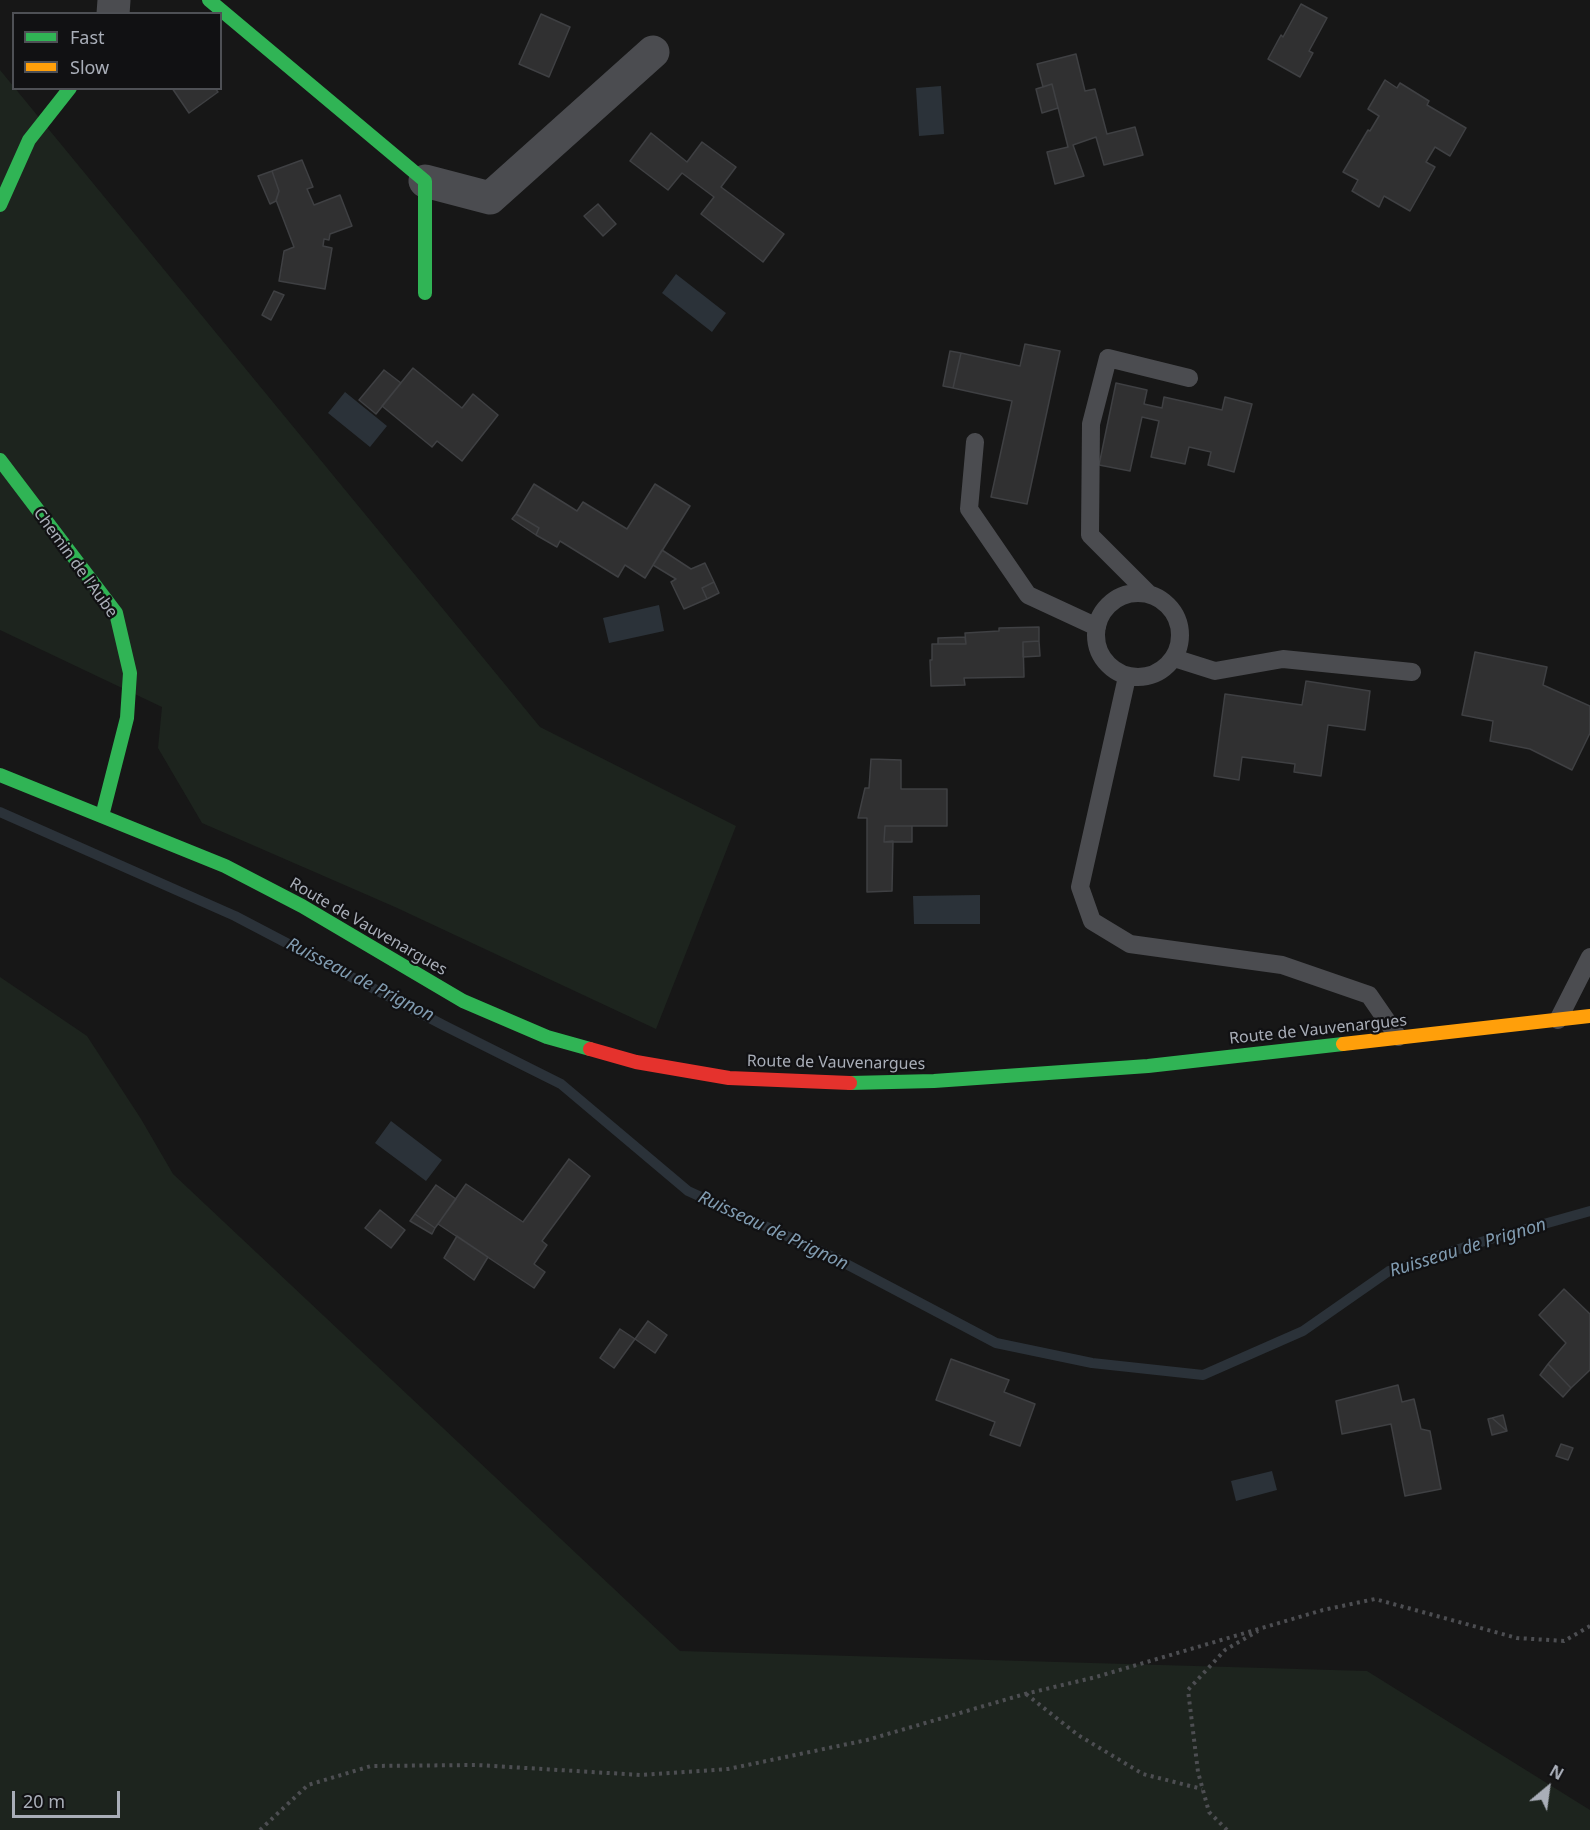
<!DOCTYPE html>
<html>
<head>
<meta charset="utf-8">
<style>
  body { margin:0 }
  #map { position:relative; width:1590px; height:1830px; overflow:hidden; background:#171717; font-family:"Noto Sans",sans-serif }
  canvas { display:block }
  .legend { position:absolute; left:12px; top:12px; width:210px; height:78px; box-sizing:border-box; background:#111113; border:2px solid #4e5055; margin:0; padding:8px 10px; list-style:none; font-size:18px; color:#a9aeb8 }
  .legend li { display:flex; align-items:center; gap:12px; height:30px }
  .legend b { width:30px; border:2px solid #4e5055 }
  .north { position:absolute; left:1518px; top:1758px; width:60px; height:60px; -webkit-text-stroke:4px #111113; paint-order:stroke; rotate:29deg; font-size:16px; font-weight:700; line-height:24px; text-align:center; color:#a9aeb8 }
  .north::after { content:''; display:block; margin:auto; width:21px; height:27px; background:#a9aeb8; clip-path:polygon(50% 0,100% 100%,50% 72%,0 100%) }
  .scale { position:absolute; left:12px; top:1791px; width:108px; height:27px; box-sizing:border-box; border:3px solid #a9aeb8; border-top:0; padding-left:8px; font-size:18px; line-height:21px; white-space:nowrap; color:#a9aeb8; -webkit-text-stroke:4px #111113; paint-order:stroke }
</style>
</head>
<body>
<div id="map">
<canvas width="1590" height="1830"></canvas>
<ul class="legend">
<li><b style="height:8px;background:#30b455"></b>Fast</li>
<li><b style="height:8px;background:#ff9f0a"></b>Slow</li>
</ul>
<div class="north">N</div>
<div class="scale">20 m</div>
</div>
<script>
const context = document.querySelector('canvas').getContext('2d');
context.lineJoin = 'round';
function paint(path, color) { context.fillStyle = color; context.fill(path, 'evenodd'); }
const poly = rows => new Path2D(rows.map(r => 'M' + r).join(''));
function stroke(path, color, width, dash) { context.strokeStyle = color; context.lineWidth = width; context.lineCap = dash ? 'butt' : 'round'; context.setLineDash(dash || []); context.stroke(path); }
function drawText(font, color, halo, rows, align = 'center') {
  context.font = font + ' "Noto Sans",sans-serif'; context.lineWidth = 4.5; context.setLineDash([]); context.textBaseline = 'middle'; context.strokeStyle = halo; context.fillStyle = color; for (const [text, x, y, turn = 0] of rows) {
    context.save(); context.translate(x, y); context.rotate((+turn || 0) * Math.PI / 180); context.textAlign = isNaN(turn) ? turn : align; if (halo) context.strokeText(text, 0, 0); context.fillText(text, 0, 0); context.restore();
  }
}
paint(poly([
  [0,70,540,727,736,826,656,1029,395,907,202,823,158,748,162,707,0,630],
  [0,977,87,1036,141,1119,173,1174,680,1651,1367,1671,1590,1810,1590,1830,0,1830]
]), '#1d241e');
paint(poly([
  [941,86,944,134,919,136,916,88],
  [676,274,726,313,712,332,662,293],
  [345,392,387,426,370,447,328,413],
  [659,605,664,631,609,643,603,618],
  [980,895,980,924,914,924,913,896],
  [391,1121,442,1160,426,1181,375,1143],
  [1272,1471,1277,1490,1236,1501,1231,1481]
]), '#2b3239');
stroke(poly([
  [0,812,235,916,445,1026,561,1084,688,1191,833,1257,996,1343,1092,1363,1203,1375,1303,1331,1389,1271,1494,1238,1590,1211]
]), '#2b3239', 10);
const building = poly([
  [1301,4,1327,18,1309,51,1313,53,1300,77,1268,59,1281,35,1283,37,1301,4],
  [541,14,570,27,549,77,519,64,541,14],
  [1076,54,1085,91,1095,89,1107,134,1135,127,1143,155,1104,165,1096,137,1073,145,1084,176,1055,184,1047,152,1068,147,1052,84,1043,87,1037,64,1076,54],
  [1385,80,1397,88,1400,83,1429,101,1427,105,1466,128,1450,156,1435,147,1426,162,1435,167,1410,211,1384,196,1379,207,1352,191,1358,180,1343,172,1368,130,1370,131,1379,116,1368,109,1385,80],
  [1052,84,1058,108,1042,113,1036,89,1052,84],
  [172,88,215,88,218,92,189,113,172,88],
  [651,133,687,162,702,142,736,167,721,187,784,234,763,262,701,214,714,197,682,173,668,190,630,161,651,133],
  [302,160,313,187,307,189,314,205,340,195,352,226,330,234,329,240,324,239,323,246,332,248,325,289,279,281,284,251,294,247,276,200,279,191,272,171,302,160],
  [272,171,279,191,276,201,270,204,258,176,272,171],
  [598,204,616,224,603,236,584,216,598,204],
  [274,291,284,295,271,320,262,315,274,291],
  [1025,344,1060,351,1027,504,991,497,1012,401,953,388,961,353,1020,366,1025,344],
  [950,351,961,353,953,388,943,386,950,351],
  [413,368,462,408,473,394,498,415,462,461,437,441,432,447,382,406,413,368],
  [384,370,401,383,376,414,359,400,384,370],
  [1116,383,1147,390,1144,404,1162,408,1164,397,1222,410,1225,397,1252,404,1234,472,1208,465,1211,452,1189,447,1185,464,1151,457,1159,421,1142,417,1130,471,1099,465,1116,383],
  [534,484,577,511,583,502,627,529,655,484,690,506,645,578,625,565,618,577,560,541,557,547,536,535,539,528,516,514,534,484],
  [516,514,539,528,536,535,512,519,516,514],
  [662,550,691,569,705,563,714,582,702,588,707,599,684,609,671,582,676,579,653,565,662,550],
  [714,582,719,593,707,599,702,588,714,582],
  [1039,627,1039,641,1023,642,1024,677,964,678,965,685,931,686,930,660,932,660,932,644,966,644,965,633,999,631,999,628,1039,627],
  [965,637,966,644,938,644,938,638,965,637],
  [1039,641,1040,656,1023,657,1023,642,1039,641],
  [1475,652,1547,667,1543,685,1590,706,1590,733,1572,770,1530,749,1490,741,1493,721,1462,715,1475,652],
  [1306,681,1370,691,1365,730,1328,725,1321,776,1294,772,1295,764,1242,757,1239,780,1214,776,1225,694,1302,705,1306,681],
  [871,759,901,760,901,789,947,789,947,826,885,826,884,842,893,841,892,891,867,892,867,818,858,818,865,788,869,788,871,759],
  [885,826,912,826,912,842,884,842,885,826],
  [569,1159,590,1176,542,1241,547,1245,534,1264,545,1272,534,1288,438,1224,466,1184,523,1222,569,1159],
  [436,1185,456,1199,435,1228,415,1214,436,1185],
  [380,1210,405,1230,391,1248,365,1228,380,1210],
  [415,1214,435,1228,432,1234,410,1221,415,1214],
  [457,1236,488,1257,474,1280,444,1258,457,1236],
  [1564,1289,1590,1314,1590,1370,1571,1388,1548,1364,1566,1343,1539,1315,1564,1289],
  [648,1321,667,1335,655,1353,635,1339,648,1321],
  [620,1329,635,1339,614,1368,600,1358,620,1329],
  [951,1359,1009,1380,1004,1392,1035,1404,1020,1446,990,1435,995,1422,936,1400,951,1359],
  [1548,1364,1571,1388,1563,1397,1540,1375,1548,1364],
  [1398,1385,1402,1402,1414,1399,1421,1429,1430,1431,1441,1489,1405,1496,1391,1424,1342,1434,1336,1401,1398,1385],
  [1503,1415,1507,1431,1492,1418,1503,1415],
  [1492,1418,1507,1431,1492,1435,1488,1419,1492,1418],
  [1561,1444,1573,1448,1568,1460,1556,1456,1561,1444]
]);
paint(building, '#303031');
stroke(building, '#3f4043', 1.5);
stroke(poly([
  [1026,1694,1078,1735,1143,1774,1202,1789],
  [260,1830,308,1785,371,1766,477,1765,641,1775,728,1769,867,1740,1025,1694,1096,1677,1323,1610,1375,1599,1517,1638,1564,1641,1590,1626],
  [1227,1830,1209,1812,1198,1772,1188,1690,1225,1650,1258,1631]
]), '#4d4e52', 4, [3, 4.5]);
stroke(poly([
  [975,442,969,509,1028,595,1097,627],
  '1096 635a42 42 0 1 1 84 0a42 42 0 1 1-84 0Z',
  [1148,593,1090,535,1091,424,1108,358,1189,378],
  [1174,658,1215,671,1283,659,1412,672],
  [1127,677,1080,887,1092,921,1130,944,1282,965,1369,995,1398,1037],
  [1558,1020,1590,957]
]), '#4b4c50', 18);
stroke(poly([
  [113,14,114,0],
  [425,181,490,198,653,52]
]), '#4b4c50', 33);
stroke(poly([
  [209,0,425,181,425,293],
  [0,205,29,140,70,88],
  [0,460,116,613,130,673,127,718,102,816],
  [0,775,225,866,302,906,463,1001,547,1037,590,1049],
  [850,1083,934,1081,1148,1066,1343,1044]
]), '#30b455', 14);
stroke(poly([
  [1343,1044,1590,1016]
]), '#ff9f0a', 14);
stroke(poly([
  [590,1049,636,1062,729,1078,850,1083]
]), '#e5322d', 14);
drawText('16px', '#a9aeb8', '#111113', [
  ["Chemin de l'Aube",75,563,54],
  ["Route de Vauvenargues",368,927,30],
  ["Route de Vauvenargues",1318,1030,-6],
  ["Route de Vauvenargues",836,1063,1]
]);
drawText('italic 18px', '#819cb1', '#111113', [
  ["Ruisseau de Prignon",360,980,27],
  ["Ruisseau de Prignon",773,1231,25],
  ["Ruisseau de Prignon",1468,1248,-17]
]);
</script>
</body>
</html>
